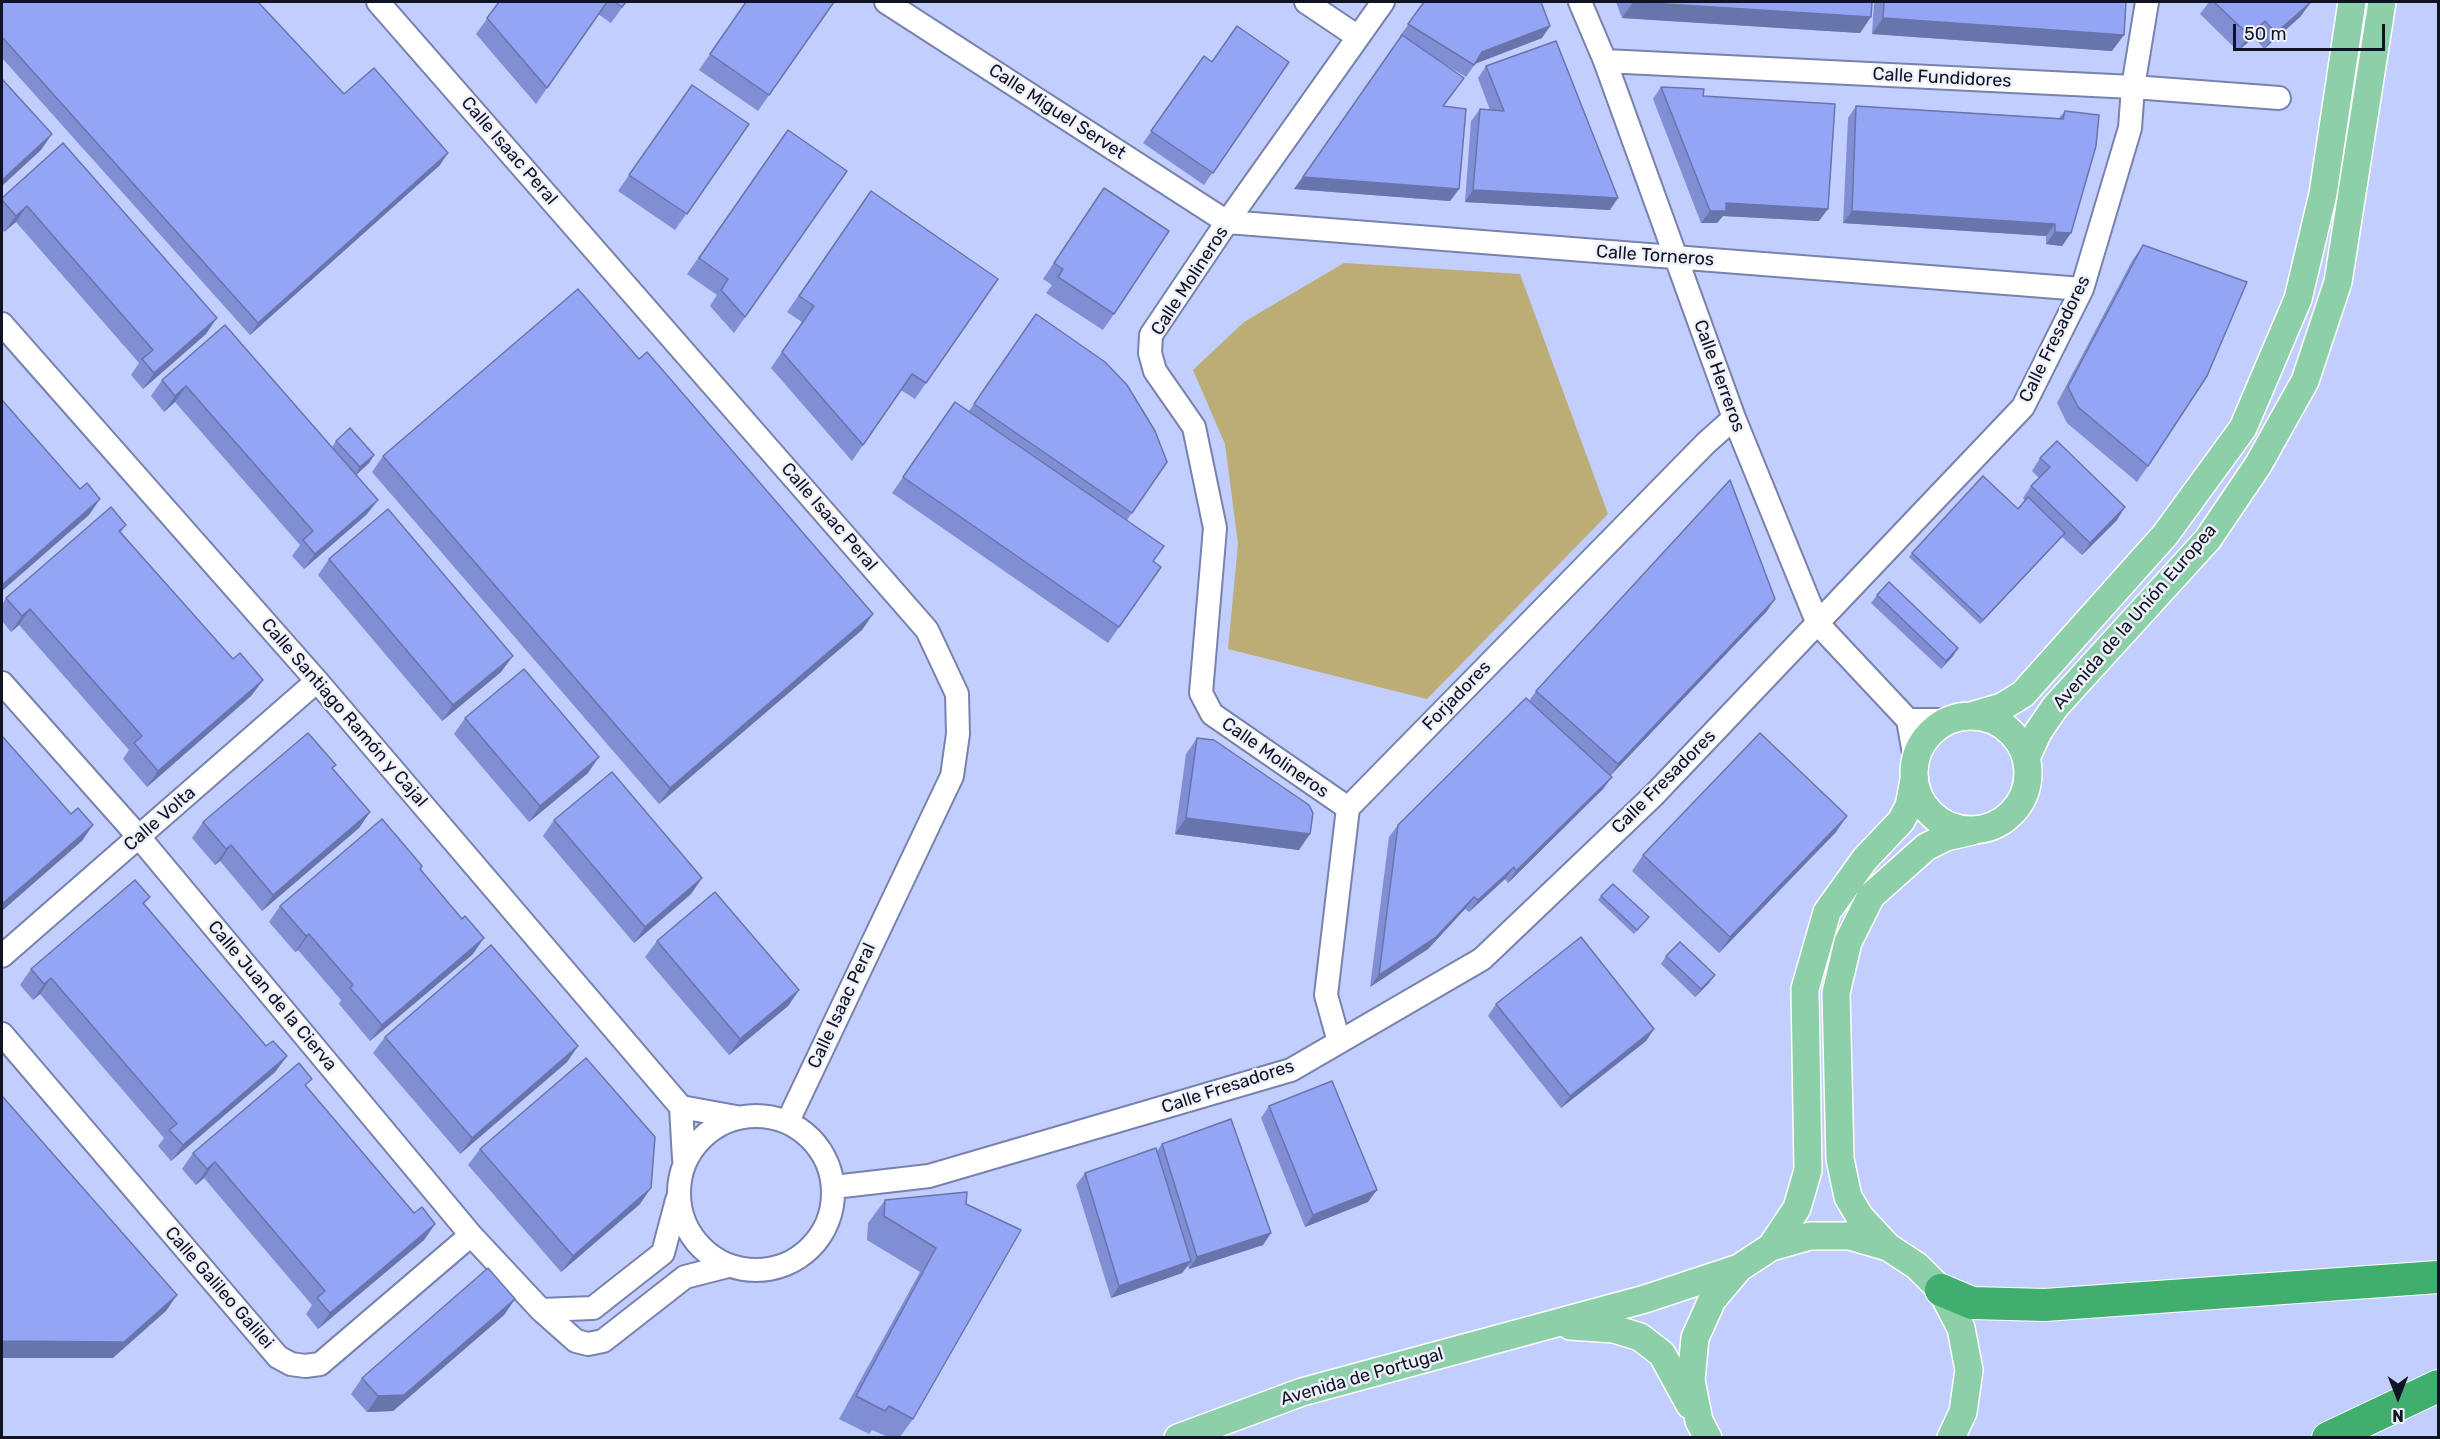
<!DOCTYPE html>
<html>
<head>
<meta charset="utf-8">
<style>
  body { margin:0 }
  #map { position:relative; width:2440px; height:1439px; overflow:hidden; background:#c2cefd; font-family:Rubik,sans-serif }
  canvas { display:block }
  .frame { position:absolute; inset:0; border:3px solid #101324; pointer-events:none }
  .north { position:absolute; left:2368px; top:1367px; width:60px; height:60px; -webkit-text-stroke:4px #eef1fa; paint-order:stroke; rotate:180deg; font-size:16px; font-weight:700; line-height:24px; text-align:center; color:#101324 }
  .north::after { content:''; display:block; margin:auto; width:21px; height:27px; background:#101324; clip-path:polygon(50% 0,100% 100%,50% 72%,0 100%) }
  .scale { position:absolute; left:2233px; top:24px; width:152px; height:27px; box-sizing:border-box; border:3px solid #101324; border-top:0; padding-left:8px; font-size:18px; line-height:21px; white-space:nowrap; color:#101324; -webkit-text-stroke:4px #eef1fa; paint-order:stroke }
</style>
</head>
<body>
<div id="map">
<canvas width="2440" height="1439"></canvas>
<div class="frame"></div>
<div class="north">N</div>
<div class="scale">50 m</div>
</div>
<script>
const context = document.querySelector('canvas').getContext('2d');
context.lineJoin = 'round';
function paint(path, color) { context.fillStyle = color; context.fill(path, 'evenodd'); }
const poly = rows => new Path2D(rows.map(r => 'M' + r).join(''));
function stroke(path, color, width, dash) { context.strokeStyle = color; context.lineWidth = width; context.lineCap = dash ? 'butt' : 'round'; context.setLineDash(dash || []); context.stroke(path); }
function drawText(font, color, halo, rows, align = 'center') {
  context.font = font + ' Rubik,sans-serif'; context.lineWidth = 5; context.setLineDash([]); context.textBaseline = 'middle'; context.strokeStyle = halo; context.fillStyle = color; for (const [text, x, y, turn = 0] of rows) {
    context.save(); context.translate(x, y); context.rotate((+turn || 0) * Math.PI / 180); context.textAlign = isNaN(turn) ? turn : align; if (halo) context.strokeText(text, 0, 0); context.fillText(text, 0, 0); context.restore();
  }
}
paint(poly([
  [1344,263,1520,274,1608,514,1427,699,1228,649,1238,544,1225,444,1193,370,1244,322]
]), '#bcac75');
const minor = poly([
  [378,2,927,630,957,694,958,734,952,776,788,1121],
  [886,2,1227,222,2082,289],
  [1306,2,1358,37],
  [1580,2,1605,61,1734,418,1818,624,1908,720],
  [1605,61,2133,87,2279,98],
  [2,324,317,681,681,1107],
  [2,683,139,837,471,1235,541,1310],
  [1908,720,1950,720],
  [1908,720,1915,759],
  [1348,808,1212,714,1201,693,1215,528,1194,427,1155,371,1150,353,1151,335,1227,222,1383,2],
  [2,956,317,681],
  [2,1034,278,1357,291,1364,305,1366,320,1364,471,1235],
  [1339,1042,1326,995,1348,808,1706,443,1734,418],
  '679 1193a77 77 0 1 1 154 0a77 77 0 1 1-154 0Z',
  [684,1159,681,1107,736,1117],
  [834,1187,929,1176,1291,1070,1482,959,1654,795,2023,407,2082,289,2130,128,2133,87,2147,2],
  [677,1200,663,1253,593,1308,541,1310,576,1341,588,1344,603,1341,685,1277,728,1266]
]);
const major = poly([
  '1914 773a57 57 0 1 1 114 0a57 57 0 1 1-114 0Z',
  [1971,716,2002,707,2023,694,2165,535,2243,428,2298,299,2323,194,2352,2],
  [2027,756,2038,732,2055,707,2208,539,2258,465,2305,381,2338,282,2382,2],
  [1887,1246,1860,1217,1848,1197,1840,1159,1836,993,1848,942,1871,896,1926,847,1946,837,1972,831],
  [1771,1247,1797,1208,1808,1170,1805,989,1827,912,1865,859,1901,821,1909,806,1914,780],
  [1570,1326,1614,1329,1640,1337,1662,1354,1690,1405],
  [1178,1438,1302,1392,1645,1299,1739,1268],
  [1708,1438,1699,1421,1691,1380,1695,1338,1712,1300,1739,1268,1771,1247,1810,1236,1850,1236,1888,1247,1917,1266,1941,1290,1961,1328,1969,1370,1963,1412,1951,1438]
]);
const highway = poly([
  [1941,1290,1972,1303,2045,1305,2438,1277],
  [2328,1438,2438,1386]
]);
stroke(minor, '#7882ad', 26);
stroke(major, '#fff', 30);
stroke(highway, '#fff', 34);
stroke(minor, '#fff', 22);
stroke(major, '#8ccfa8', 27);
stroke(highway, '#40af6e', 32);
paint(poly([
  [2,2,344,94,440,165,250,335,2,58],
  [499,2,626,2,611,23,598,14,536,104,476,34],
  [746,2,834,2,758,111,699,70],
  [1424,2,1550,26,1542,38,1475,64,1466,77,1441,62,1444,106,1459,189,1450,201,1294,189,1401,37,1400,36],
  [1616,2,1872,2,1871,17,1860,33,1622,18],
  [1874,2,2126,2,2112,51,1872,34],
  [2209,2,2311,2,2300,17,2264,49,2254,37,2238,51,2200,14],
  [1204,56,1212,62,1289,62,1204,185,1143,143],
  [1486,66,1610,210,1465,202,1471,121,1480,109,1490,110,1478,78],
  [692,85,749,124,675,230,618,191],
  [1661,87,1703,96,1819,221,1723,216,1717,223,1701,223,1653,99],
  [1856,106,2059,118,2065,111,2071,233,2062,246,2046,244,2046,236,1843,223,1848,118],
  [788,130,847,171,734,333,710,306,717,295,687,274],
  [63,143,206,334,143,389,131,375,139,363,16,222,4,232,2,229,2,198],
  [1104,188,1114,314,1103,330,1046,293,1052,285,1043,279],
  [871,191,998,279,915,399,901,390,852,461,771,368,802,322,787,312],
  [2143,245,2148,466,2137,482,2067,423,2057,403,2132,261],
  [1036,314,1167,462,1127,520,1153,561,1161,567,1108,643,892,493,955,402,969,411],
  [225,325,332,447,336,441,374,455,369,463,356,475,378,500,366,515,304,569,292,556,300,545,175,402,164,412,151,396,162,380],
  [639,359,873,614,862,630,659,804,372,472,383,456],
  [2040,458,2117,520,2082,555,2062,537,1980,624,1909,557,1912,553,2018,509,2025,501,2023,498,2031,486,2039,478,2032,471],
  [126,525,121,532,233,659,263,680,251,696,147,787,123,759,129,750,19,625,11,632,2,621,2,605,6,598],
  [329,559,501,672,442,721,318,575],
  [1877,595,1958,648,1953,656,1941,669,1871,603],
  [1767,611,1610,776,1603,789,1508,883,1505,879,1469,912,1465,909,1428,949,1370,987,1389,837,1398,825,1529,701,1536,691],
  [465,718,588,773,529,822,454,734],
  [1197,738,1299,850,1175,834,1186,754],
  [333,769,370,812,359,828,262,911,220,861,215,865,192,838,203,822],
  [554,820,702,878,691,894,634,943,543,836],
  [1836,832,1719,953,1632,871,1643,855],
  [420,869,473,954,370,1041,339,1004,341,1000,298,950,295,952,269,922,280,906],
  [1601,896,1649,917,1634,934,1598,900],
  [150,897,144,904,266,1046,287,1056,275,1072,171,1161,158,1146,164,1138,40,994,33,1000,20,985,31,969],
  [657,941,799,990,788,1006,729,1055,645,957],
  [1666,956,1715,975,1709,983,1695,997,1661,964],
  [1496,1004,1654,1029,1646,1041,1561,1108,1488,1016],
  [385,1037,578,1046,567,1062,460,1154,373,1053],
  [306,1087,414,1213,435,1224,424,1240,318,1329,306,1314,312,1305,204,1178,196,1185,182,1169,193,1153],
  [1269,1106,1368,1202,1305,1227,1261,1118],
  [1162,1144,1271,1233,1263,1245,1189,1269,1188,1266,1182,1273,1111,1298,1076,1185,1085,1173,1157,1151],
  [480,1149,640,1204,561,1272,468,1165],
  [967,1192,913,1419,900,1437,888,1437,872,1430,869,1434,839,1419,920,1272,867,1240,868,1223,885,1200],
  [515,1299,504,1315,393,1411,367,1412,351,1394,362,1378]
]), '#808ed3');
paint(poly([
  [1633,2,1871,17,1860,33,1622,18],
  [2311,2,2300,17,2264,49,2276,33],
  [1883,18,2124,35,2112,51,1872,34],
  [2265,21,2254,37,2238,51,2249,35],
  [1550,26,1542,38,1474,64,1482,52],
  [52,134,41,150,2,186,2,180],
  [448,153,440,165,250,335,258,323],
  [1303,177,1459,189,1450,201,1294,189],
  [1473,190,1618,198,1610,210,1465,202],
  [1726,203,1828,209,1819,221,1723,216,1717,223,1701,223,1710,211],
  [27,206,16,222,4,232,16,216],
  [1852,211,2055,224,2046,236,1843,223],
  [2055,232,2071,233,2062,246,2046,244],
  [217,318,206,334,143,389,154,373],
  [186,386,175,402,164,412,175,396],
  [374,455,369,463,355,476,360,467],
  [100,499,89,515,2,591,2,585],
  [378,500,366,515,304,569,315,554],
  [2125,507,2117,520,2082,555,2090,543],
  [2065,533,2062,537,1980,624,1983,620],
  [1775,599,1767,611,1610,776,1618,764],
  [30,609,19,625,11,632,22,616],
  [873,614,862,630,659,804,670,788],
  [1958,648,1953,656,1941,669,1946,661],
  [513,656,501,672,442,721,453,705],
  [263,680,251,696,147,787,158,771],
  [599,757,588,773,529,822,540,806],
  [1612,777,1603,789,1508,883,1516,871],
  [370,812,359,828,262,911,273,895],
  [1847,816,1836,832,1719,953,1730,937],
  [1186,818,1310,834,1299,850,1175,834],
  [93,825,82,841,2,911,2,904],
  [231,845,220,861,215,865,226,849],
  [1514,867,1505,879,1469,912,1478,900],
  [702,878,691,894,634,943,645,927],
  [1474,897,1465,909,1428,949,1370,987,1379,975],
  [309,934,298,950,295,952,306,936],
  [484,938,473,954,370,1041,382,1025],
  [1715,975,1709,983,1695,997,1701,989],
  [51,978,40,994,33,1000,44,984],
  [799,990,788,1006,729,1055,740,1039],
  [1654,1029,1646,1041,1561,1108,1570,1096],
  [578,1046,567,1062,460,1154,472,1138],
  [287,1056,275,1072,171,1161,183,1145],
  [215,1162,204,1178,196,1185,207,1169],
  [651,1188,640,1204,561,1272,573,1256],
  [1377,1190,1368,1202,1305,1227,1313,1215],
  [435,1224,424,1240,318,1329,330,1313],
  [1271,1233,1263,1245,1189,1269,1197,1257],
  [1191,1261,1182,1273,1111,1298,1119,1286],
  [177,1295,166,1311,113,1358,2,1358,2,1341],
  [515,1299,504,1315,393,1411,367,1412,378,1396]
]), '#6874ac');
const building = poly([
  [2,2,258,2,344,94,374,68,448,153,258,323,2,37,2,2],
  [499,2,607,2,547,88,487,18,499,2],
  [615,2,626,2,622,7,615,2],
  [746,2,834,2,769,95,710,54,746,2],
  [1424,2,1541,2,1550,26,1482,52,1474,65,1408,24,1424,2],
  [1633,2,1872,2,1871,17,1633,2],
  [1884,2,2126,2,2124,35,1883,18,1884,2],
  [2214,2,2311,2,2276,33,2265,21,2249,35,2214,2],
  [1237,26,1289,62,1213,173,1151,131,1204,56,1212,62,1237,26],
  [1402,35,1464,78,1443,106,1466,109,1459,189,1303,177,1402,35],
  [1556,41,1618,198,1473,190,1480,109,1504,111,1486,66,1556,41],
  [2,79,52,134,2,180,2,79],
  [692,85,749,124,687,214,629,175,692,85],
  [1661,87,1704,89,1703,96,1835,104,1828,209,1726,203,1726,211,1710,211,1661,87],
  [1856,106,2063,119,2065,111,2099,115,2096,146,2071,233,2055,232,2055,224,1852,211,1856,106],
  [788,130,847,171,745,317,721,290,728,279,699,258,788,130],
  [63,143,217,318,154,373,142,359,153,350,27,206,16,216,2,200,2,198,63,143],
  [1104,188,1169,231,1114,314,1058,277,1063,269,1054,263,1104,188],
  [871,191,998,279,926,383,912,374,863,445,782,352,814,306,799,296,871,191],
  [2143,245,2247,282,2207,376,2148,466,2078,407,2068,387,2143,245],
  [578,289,639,359,647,352,873,614,670,788,383,456,578,289],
  [1036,314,1105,362,1127,385,1155,431,1167,462,1132,513,974,404,1036,314],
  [225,325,378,500,315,554,303,540,313,531,186,386,175,396,162,380,225,325],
  [2,400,80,489,87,483,100,499,2,585,2,400],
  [955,402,1164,546,1153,561,1161,567,1119,627,903,477,955,402],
  [350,428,374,455,360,467,336,441,350,428],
  [2057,441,2125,507,2090,543,2031,486,2050,467,2040,458,2057,441],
  [1983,476,2018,509,2028,497,2065,533,1983,620,1912,553,1983,476],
  [1730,480,1775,599,1618,764,1536,691,1730,480],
  [111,507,126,525,119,531,233,659,240,653,263,680,158,771,134,743,142,736,30,609,22,616,6,598,111,507],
  [388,509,513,656,453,705,329,559,388,509],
  [1889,582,1958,648,1946,661,1877,595,1889,582],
  [524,669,599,757,540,806,465,718,524,669],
  [1526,698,1612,777,1516,871,1514,867,1478,900,1474,897,1436,937,1379,975,1398,825,1526,698],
  [308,733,336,765,332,768,370,812,273,895,231,845,226,849,203,822,308,733],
  [1760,733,1847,816,1730,937,1643,855,1760,733],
  [2,736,71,814,78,808,93,825,2,904,2,736],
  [1197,738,1214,740,1309,805,1313,813,1310,834,1186,818,1197,738],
  [612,772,702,878,645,927,554,820,612,772],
  [382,819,422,866,420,869,462,919,465,916,484,938,382,1025,350,988,353,985,309,934,306,936,280,906,382,819],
  [135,880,150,897,143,903,266,1046,273,1041,287,1056,183,1145,169,1130,177,1124,51,978,44,984,31,969,135,880],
  [1613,884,1649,917,1637,930,1601,896,1613,884],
  [715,892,799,990,740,1039,657,941,715,892],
  [1581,937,1654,1029,1570,1096,1496,1004,1581,937],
  [1680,942,1715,975,1701,989,1666,956,1680,942],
  [491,945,578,1046,472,1138,385,1037,491,945],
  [586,1058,655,1137,651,1188,573,1256,480,1149,586,1058],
  [299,1063,312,1079,305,1085,414,1213,422,1207,435,1224,330,1313,317,1298,325,1291,215,1162,207,1169,193,1153,299,1063],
  [1332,1081,1377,1190,1313,1215,1269,1106,1332,1081],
  [2,1096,177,1295,124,1342,2,1341,2,1096],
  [1231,1119,1271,1233,1197,1257,1162,1144,1231,1119],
  [1156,1148,1191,1261,1119,1286,1085,1173,1156,1148],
  [967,1192,966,1204,1021,1230,913,1419,889,1406,885,1411,856,1396,936,1248,884,1216,885,1200,967,1192],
  [488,1268,515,1299,404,1395,378,1396,362,1378,488,1268]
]);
paint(building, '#95a5f5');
stroke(building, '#6874ac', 1.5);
drawText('18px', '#101324', '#eef1fa', [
  ["Calle Fundidores",1942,78,3],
  ["Calle Miguel Servet",1057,112,33],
  ["Calle Isaac Peral",509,151,49],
  ["Calle Torneros",1655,256,4],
  ["Calle Molineros",1190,281,-57],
  ["Calle Fresadores",2055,339,-64],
  ["Calle Herreros",1719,376,70],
  ["Calle Isaac Peral",829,517,49],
  ["Avenida de la Unión Europea",2135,617,-49],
  ["Forjadores",1457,696,-46],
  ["Calle Santiago Ramón y Cajal",344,713,49],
  ["Calle Molineros",1275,758,35],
  ["Calle Fresadores",1664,782,-45],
  ["Calle Volta",160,819,-41],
  ["Calle Juan de la Cierva",272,996,50],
  ["Calle Isaac Peral",842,1006,-65],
  ["Calle Fresadores",1228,1087,-18],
  ["Calle Galileo Galilei",219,1288,49],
  ["Avenida de Portugal",1362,1377,-16]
]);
</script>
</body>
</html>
